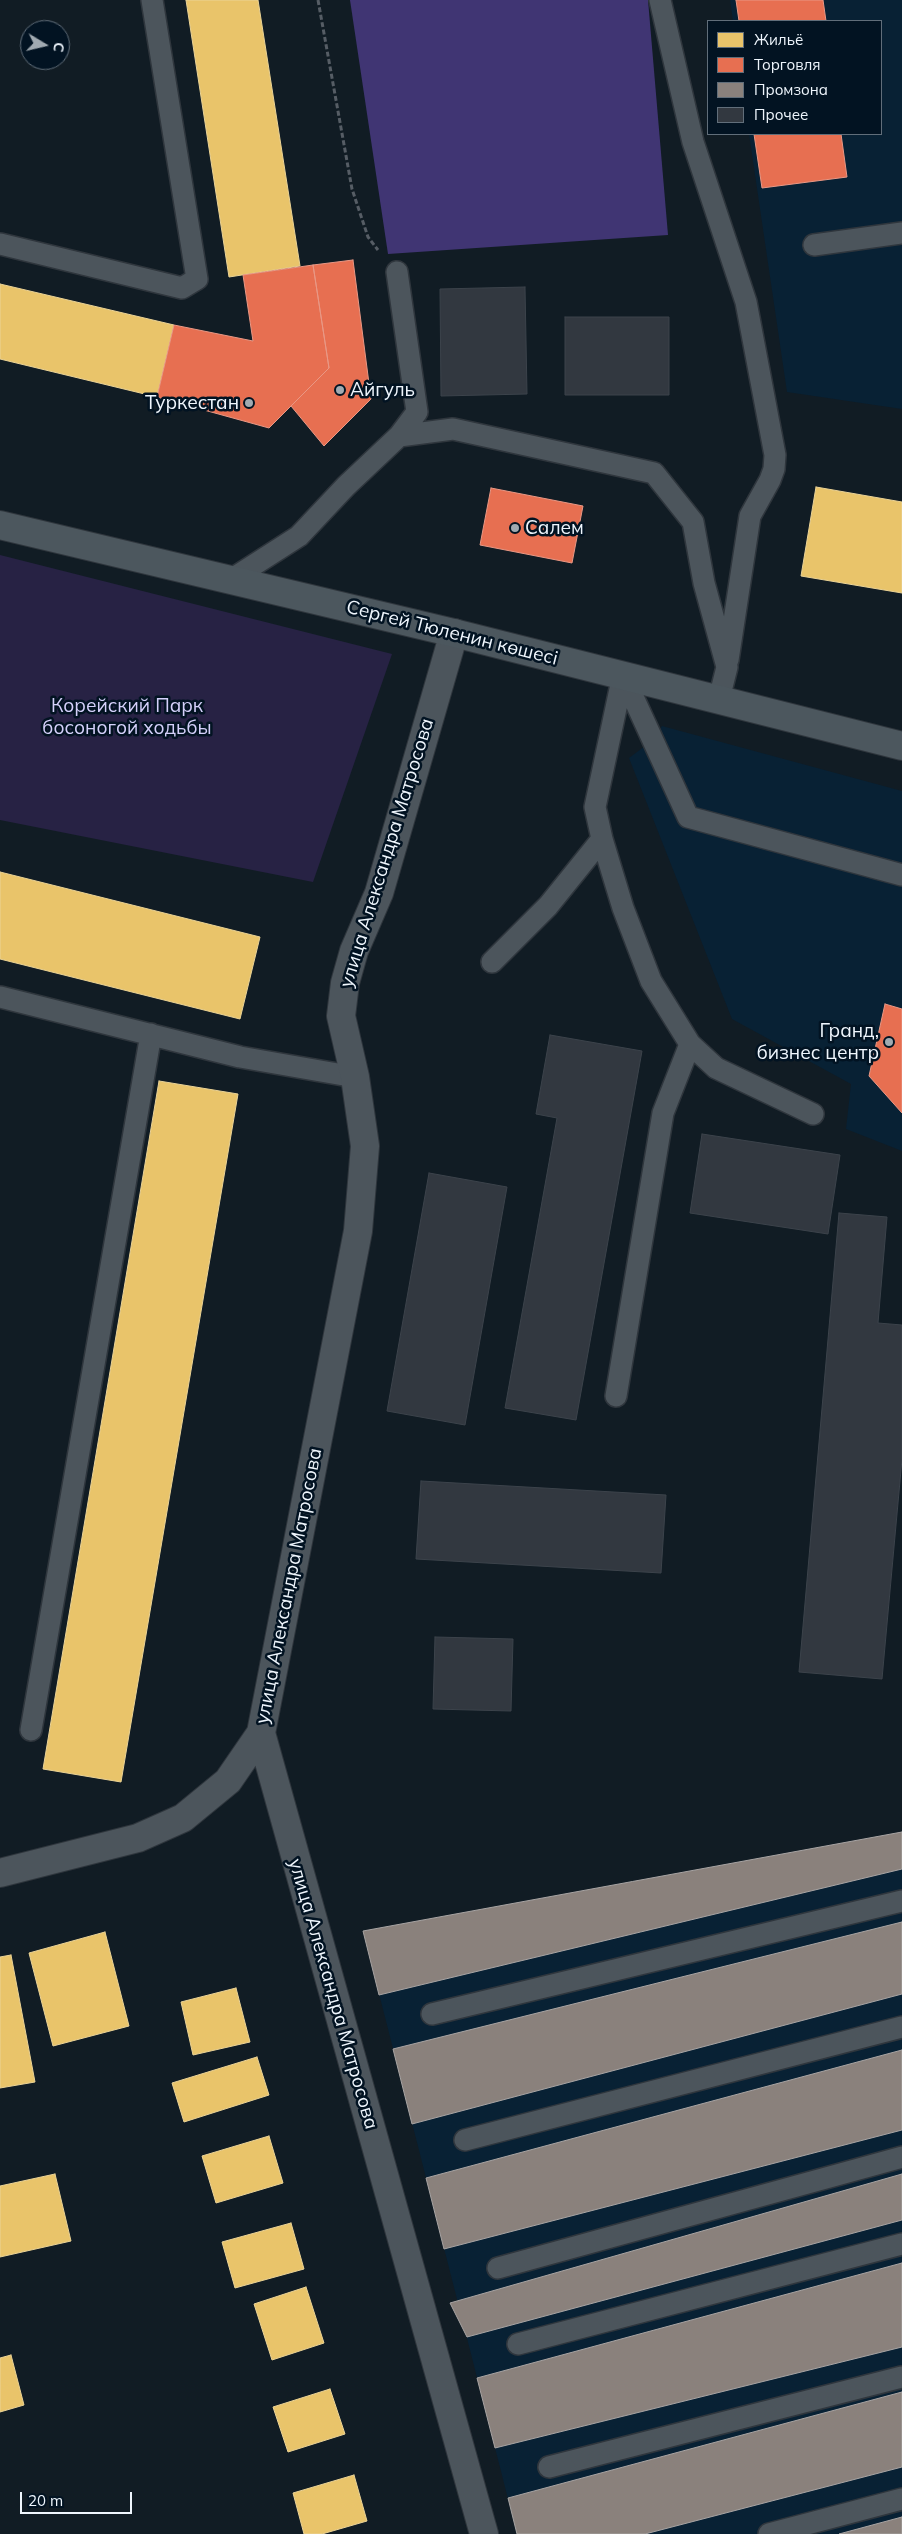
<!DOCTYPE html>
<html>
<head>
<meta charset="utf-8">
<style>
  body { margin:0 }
  #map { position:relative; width:902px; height:2534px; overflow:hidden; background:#111c24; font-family:Mulish,sans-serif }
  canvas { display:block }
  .legend { position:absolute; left:707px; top:20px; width:175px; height:115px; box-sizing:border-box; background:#021322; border:1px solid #616e7a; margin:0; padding:6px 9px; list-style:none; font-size:15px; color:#eff6fd }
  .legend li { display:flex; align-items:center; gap:10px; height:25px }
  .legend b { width:25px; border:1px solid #616e7a }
  .north { position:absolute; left:20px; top:20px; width:50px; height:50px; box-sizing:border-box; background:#021322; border:1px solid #616e7a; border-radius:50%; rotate:99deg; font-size:14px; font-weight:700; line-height:20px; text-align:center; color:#eff6fd }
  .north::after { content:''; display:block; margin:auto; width:18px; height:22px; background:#a1aab1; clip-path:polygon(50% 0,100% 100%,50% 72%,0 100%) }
  .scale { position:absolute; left:20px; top:2492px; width:112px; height:22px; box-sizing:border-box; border:2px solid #eff6fd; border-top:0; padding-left:6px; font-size:15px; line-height:18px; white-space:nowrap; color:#eff6fd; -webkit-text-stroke:4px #021322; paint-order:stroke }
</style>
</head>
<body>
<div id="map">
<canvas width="902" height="2534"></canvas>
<ul class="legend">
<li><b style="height:14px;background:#e9c46a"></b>Жильё</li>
<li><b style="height:14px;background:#e76f51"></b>Торговля</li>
<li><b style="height:14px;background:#8a817c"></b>Промзона</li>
<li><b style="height:14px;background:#323840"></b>Прочее</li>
</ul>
<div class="north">С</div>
<div class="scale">20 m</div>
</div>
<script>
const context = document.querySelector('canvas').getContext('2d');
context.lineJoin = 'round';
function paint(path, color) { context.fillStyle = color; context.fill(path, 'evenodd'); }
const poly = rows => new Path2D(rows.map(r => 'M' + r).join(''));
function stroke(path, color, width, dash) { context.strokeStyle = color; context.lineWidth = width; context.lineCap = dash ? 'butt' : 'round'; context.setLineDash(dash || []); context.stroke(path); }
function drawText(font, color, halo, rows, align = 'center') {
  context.font = font + ' Mulish,sans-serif'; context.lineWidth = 5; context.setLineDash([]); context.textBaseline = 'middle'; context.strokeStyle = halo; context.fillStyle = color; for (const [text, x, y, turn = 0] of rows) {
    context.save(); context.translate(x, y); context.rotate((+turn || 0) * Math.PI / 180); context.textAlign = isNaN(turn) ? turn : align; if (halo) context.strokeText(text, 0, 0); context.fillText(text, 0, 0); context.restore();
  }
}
paint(poly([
  [730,0,902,0,902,409,787,392,749,134,881,134,881,21,733,21],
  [662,726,902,791,902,1151,846,1129,851,1084,732,1019,629,758,653,740],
  [902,1832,902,2534,517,2534,363,1931]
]), '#082134');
paint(poly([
  [0,555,392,654,313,882,0,820]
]), '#272244');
paint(poly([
  [350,0,648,0,668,235,388,254]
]), '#403573');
const homes = poly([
  [186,0,258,0,300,266,229,277,186,0],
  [0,284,174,325,157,397,0,359,0,284],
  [816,487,902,502,902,593,801,576,816,487],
  [0,872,260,937,240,1019,0,959,0,872],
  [159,1081,238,1094,121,1782,43,1769,159,1081],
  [105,1932,129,2026,53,2046,29,1953,105,1932],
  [11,1955,35,2082,0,2088,0,1957,11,1955],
  [236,1988,250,2042,193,2055,181,2002,236,1988],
  [257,2057,269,2095,184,2122,172,2083,257,2057],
  [269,2136,283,2183,216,2203,202,2156,269,2136],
  [55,2174,71,2241,0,2257,0,2186,55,2174],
  [291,2223,304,2269,235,2288,222,2242,291,2223],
  [306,2287,324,2343,272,2360,254,2304,306,2287],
  [11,2355,24,2405,0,2412,0,2358,11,2355],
  [330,2389,345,2434,288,2452,273,2407,330,2389],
  [354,2475,367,2521,322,2534,304,2534,293,2493,354,2475]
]);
paint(homes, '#e9c46a');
stroke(homes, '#ebd396', 1);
const shops = poly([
  [736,0,823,0,826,21,739,21,736,0],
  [754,134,841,134,847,177,762,188,754,134],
  [353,260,371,399,324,446,291,406,329,368,313,265,353,260],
  [313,265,329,368,269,428,157,397,174,325,253,341,243,275,313,265],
  [491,488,583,506,572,563,480,545,491,488],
  [885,1004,902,1009,902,1113,869,1076,885,1004]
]);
paint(shops, '#e76f51');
stroke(shops, '#e99885', 1);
const industry = poly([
  [902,1832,902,1869,379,1995,363,1931,902,1832],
  [902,1922,902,1994,412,2124,393,2049,902,1922],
  [902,2050,902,2130,444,2249,426,2178,902,2050],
  [902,2174,902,2220,467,2337,450,2303,902,2174],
  [902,2263,902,2347,495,2448,477,2378,902,2263],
  [902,2392,902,2467,645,2534,517,2534,508,2498,902,2392],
  [902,2517,902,2534,839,2534,902,2517]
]);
paint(industry, '#8a817c');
stroke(industry, '#a8a4a3', 1);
const building = poly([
  [525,287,527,394,441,396,440,289,525,287],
  [565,317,669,317,669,395,565,395,565,317],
  [550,1035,642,1051,576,1420,505,1408,557,1118,536,1114,550,1035],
  [702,1134,840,1155,828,1234,690,1213,702,1134],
  [429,1173,507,1187,465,1425,387,1411,429,1173],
  [839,1213,887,1217,878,1323,902,1325,902,1459,882,1679,799,1672,839,1213],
  [421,1481,666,1495,661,1573,416,1559,421,1481],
  [435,1637,513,1639,511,1711,433,1709,435,1637]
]);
paint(building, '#323840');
stroke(building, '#3c434b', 1);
const service = poly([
  [660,0,693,142,746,302,775,455,774,469,770,480,750,516,728,660],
  [0,244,182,288,197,279,152,0],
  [814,245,902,233],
  [397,272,417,412,399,436],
  [232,579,299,536,346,486,399,436,453,429,654,473,693,522,704,583,727,667,719,699],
  [623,675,595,807,602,839,623,908,651,981,690,1044,716,1068,813,1114],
  [623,675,688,817,902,875],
  [492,962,548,906,602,839],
  [0,997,240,1057,355,1077],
  [616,1396,663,1113,690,1044],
  [31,1730,151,1034],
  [432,2014,902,1901],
  [465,2140,902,2027],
  [498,2268,902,2157],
  [518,2344,902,2244],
  [549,2467,902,2377],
  [769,2534,902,2499]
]);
const minor = poly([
  [454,633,379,893,354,951,345,983,341,1016,355,1077,365,1146,358,1231,261,1733,484,2534],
  [0,1873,138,1838,183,1818,228,1781,261,1733]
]);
const secondary = poly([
  [0,525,454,633,902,746]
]);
stroke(service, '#2f363d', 24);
stroke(minor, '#2f363d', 30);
stroke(secondary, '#2f363d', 30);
stroke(poly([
  [318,0,352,189,368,237,378,250]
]), '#565d65', 3, [5, 2.5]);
stroke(service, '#4c555c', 21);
stroke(minor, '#4c555c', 28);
stroke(secondary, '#4c575e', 28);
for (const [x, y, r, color] of [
  [340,390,5,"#a1aab1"],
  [249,403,5,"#a1aab1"],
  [515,528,5,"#a1aab1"],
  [889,1042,5,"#a1aab1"]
]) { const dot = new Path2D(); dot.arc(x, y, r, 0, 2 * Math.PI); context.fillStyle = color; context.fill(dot); stroke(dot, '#021322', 2); }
drawText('19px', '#eff6fd', '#021322', [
  ["Айгуль",350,390],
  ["Туркестан",239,403,"right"],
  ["Салем",525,528],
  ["Гранд,",879,1031,"right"],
  ["бизнес центр",879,1053,"right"]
], 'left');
drawText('19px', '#eff6fd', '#021322', [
  ["Сергей Тюленин көшесі",452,633,14],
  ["улица Александра Матросова",387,853,-73],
  ["улица Александра Матросова",289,1586,-79],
  ["улица Александра Матросова",333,1994,74]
]);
drawText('19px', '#d4d0fa', '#021322', [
  ["Корейский Парк",127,706],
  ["босоногой ходьбы",127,728]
]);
</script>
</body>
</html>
